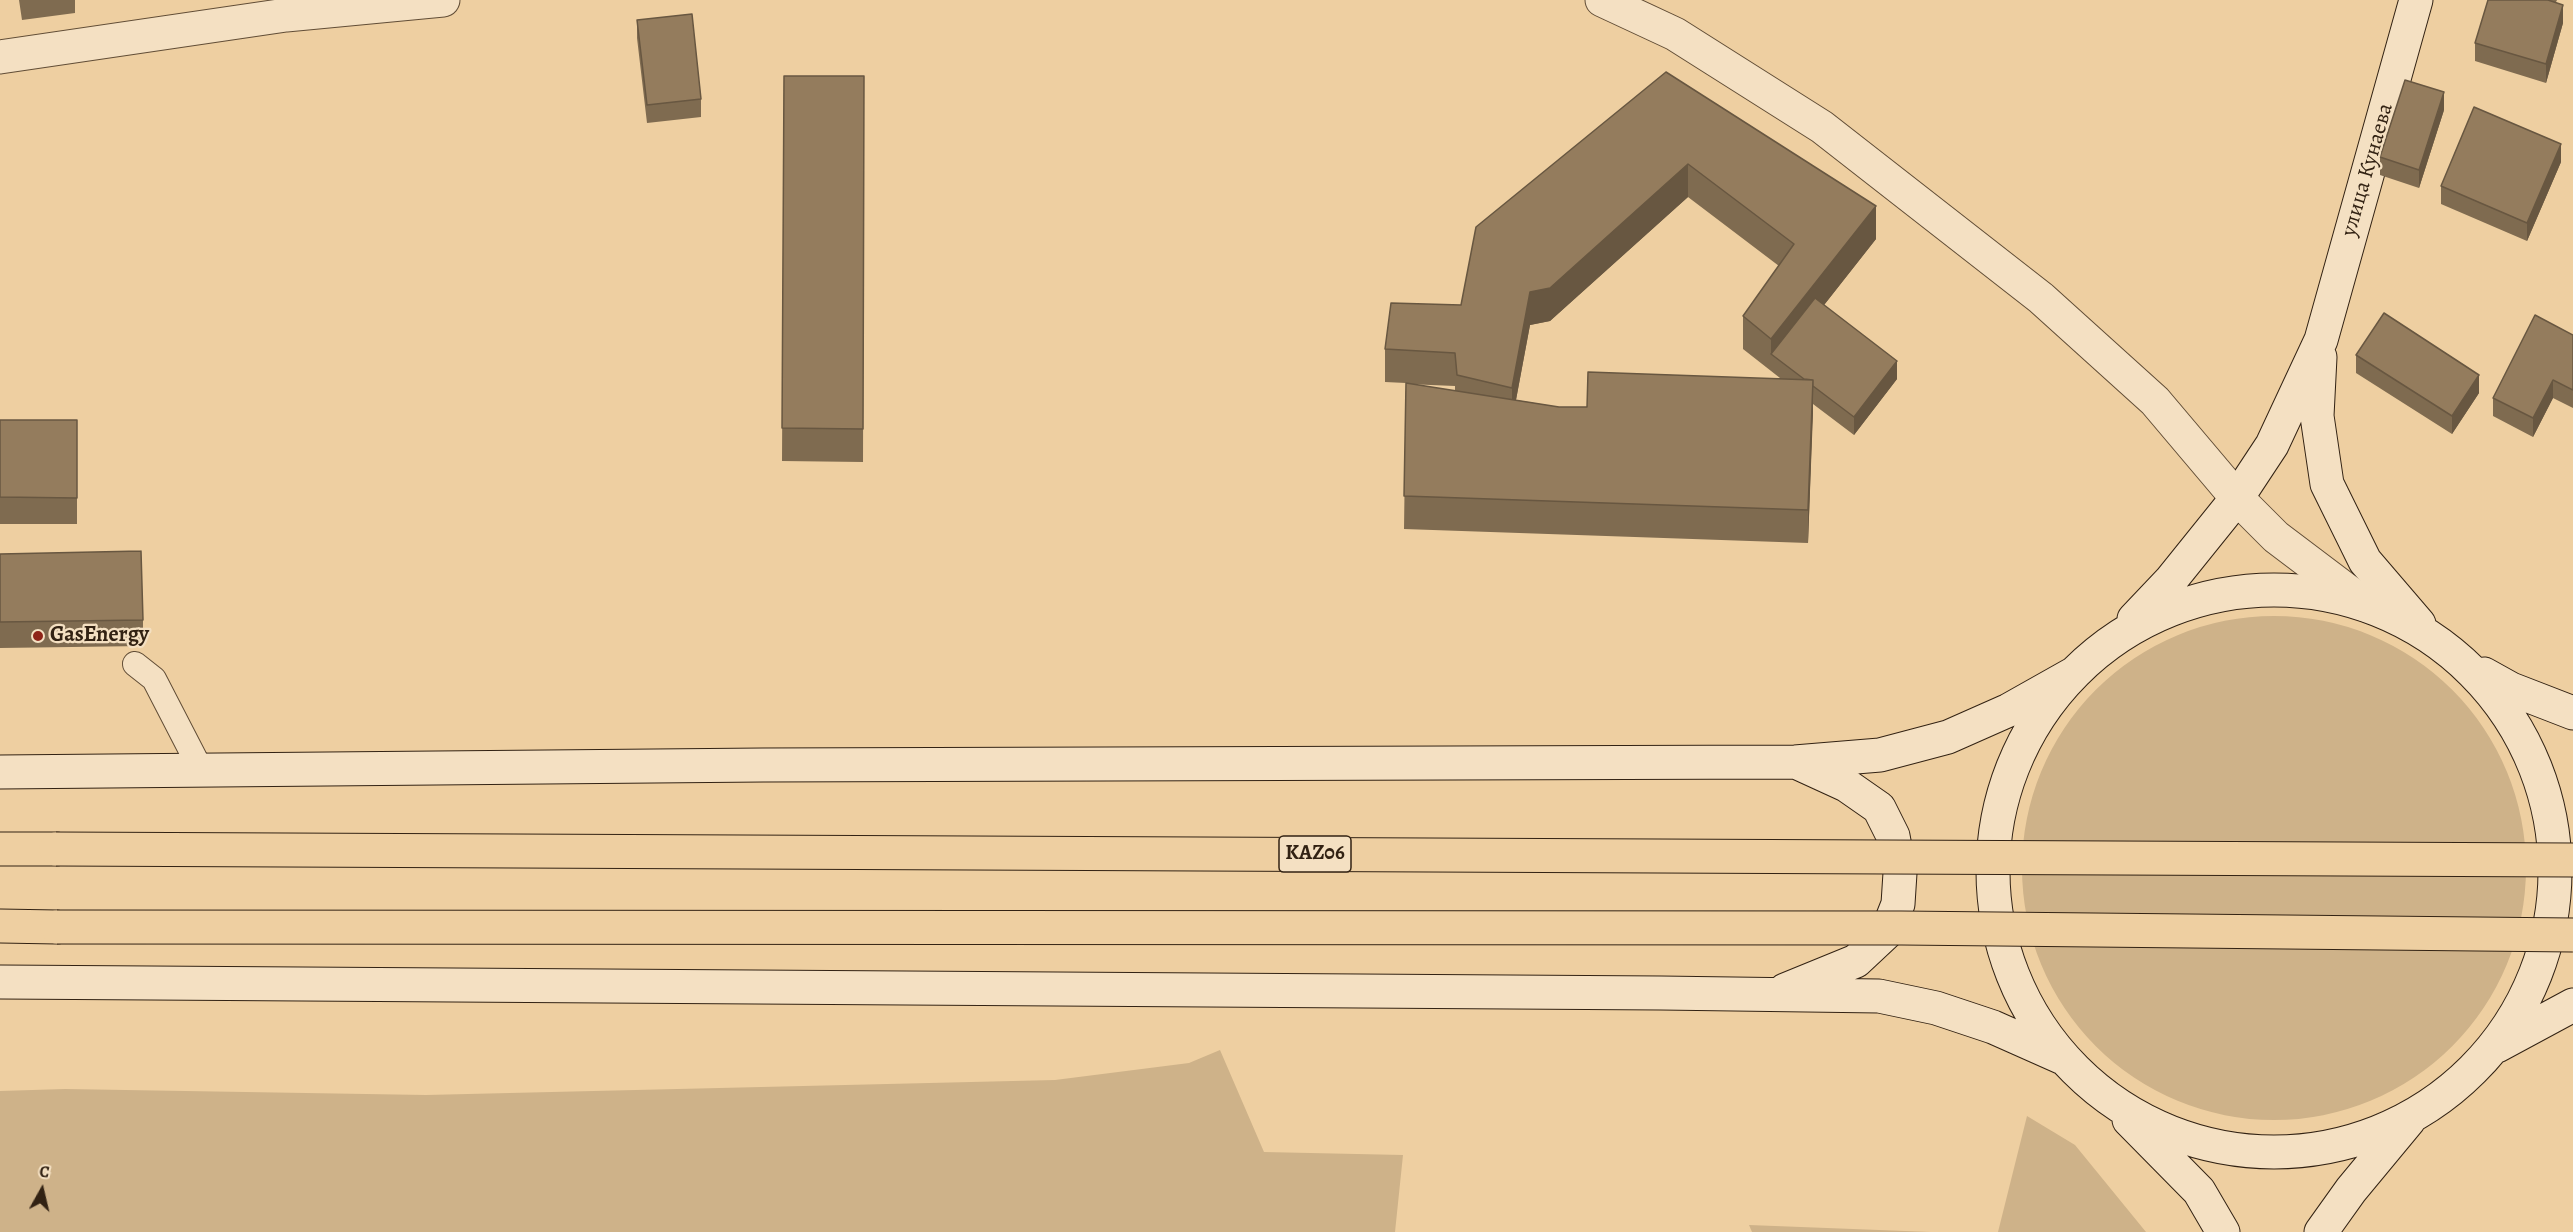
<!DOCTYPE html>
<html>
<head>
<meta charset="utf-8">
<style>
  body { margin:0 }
  #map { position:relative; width:2573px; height:1232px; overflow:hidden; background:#eecfa1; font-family:Alegreya,serif }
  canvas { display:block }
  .north { position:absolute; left:12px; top:1160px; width:60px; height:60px; -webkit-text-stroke:4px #f4e0c2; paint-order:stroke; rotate:8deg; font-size:16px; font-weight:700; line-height:24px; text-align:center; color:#322213 }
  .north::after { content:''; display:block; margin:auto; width:21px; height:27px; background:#322213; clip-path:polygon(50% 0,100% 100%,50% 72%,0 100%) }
</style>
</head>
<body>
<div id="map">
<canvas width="2573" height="1232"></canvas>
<div class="north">С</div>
</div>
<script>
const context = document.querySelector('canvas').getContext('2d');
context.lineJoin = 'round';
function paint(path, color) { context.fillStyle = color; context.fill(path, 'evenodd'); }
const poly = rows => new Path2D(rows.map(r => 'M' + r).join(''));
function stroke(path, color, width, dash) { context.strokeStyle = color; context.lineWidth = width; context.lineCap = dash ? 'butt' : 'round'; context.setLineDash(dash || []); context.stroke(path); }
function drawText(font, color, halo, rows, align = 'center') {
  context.font = font + ' Alegreya,serif'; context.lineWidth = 4.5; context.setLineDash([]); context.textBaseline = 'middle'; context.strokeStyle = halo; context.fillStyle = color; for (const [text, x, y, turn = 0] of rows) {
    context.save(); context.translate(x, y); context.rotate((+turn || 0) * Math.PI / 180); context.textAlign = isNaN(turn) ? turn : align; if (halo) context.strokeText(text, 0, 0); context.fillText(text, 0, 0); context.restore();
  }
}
paint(poly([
  '2022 868a252 252 0 1 1 504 0a252 252 0 1 1-504 0Z',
  [1220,1050,1264,1152,1403,1155,1395,1232,0,1232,0,1091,65,1089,426,1095,1055,1080,1189,1063],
  [2027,1116,2075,1145,2146,1232,1998,1232],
  [1749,1225,1931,1232,1752,1232]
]), '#ceb289');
const service = poly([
  [135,664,154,679,201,770]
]);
const minor = poly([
  [1602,0,1675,34,1822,127,2041,298,2155,401,2237,498],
  [0,57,286,15,443,0]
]);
const tertiary = poly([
  [2237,498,2276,537,2366,605]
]);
const secondary = poly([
  [2320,357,2317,416,2327,484,2365,561,2419,624],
  '1993 871a281 281 0 1 1 562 0a281 281 0 1 1-562 0Z',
  [2134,619,2171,580,2237,498,2272,445,2321,340,2416,0],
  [2484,674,2511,689,2573,713],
  [0,772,763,765,1795,762,1880,755,1948,737,2009,710,2073,674],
  [0,982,1661,993,1879,996,1936,1008,1993,1027,2065,1059],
  [1785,990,1856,961,1887,932,1898,904,1900,873,1893,836,1879,808,1846,785,1798,763],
  [2497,1046,2573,1005],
  [2129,1120,2199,1191,2223,1232],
  [2321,1232,2351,1190,2409,1120]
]);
const trunk = poly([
  [0,849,56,849],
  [0,926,57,927]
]);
stroke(service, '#614d36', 26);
stroke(minor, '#614d36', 35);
stroke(tertiary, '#614d36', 35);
stroke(secondary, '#322213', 35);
stroke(trunk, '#322213', 35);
stroke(service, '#f4e0c2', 24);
stroke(minor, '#f4e0c2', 33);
stroke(tertiary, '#f4e0c2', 33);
stroke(secondary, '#f4e0c2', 33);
stroke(trunk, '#eecfa1', 33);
const trunkBridge = poly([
  [56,849,2573,860],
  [57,927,1902,928,2573,935]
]);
stroke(trunkBridge, '#322213', 35, []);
stroke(trunkBridge, '#eecfa1', 33);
paint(poly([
  [19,0,75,0,75,13,22,20],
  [2488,0,2557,0,2556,2,2563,23,2546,83,2475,61,2475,43],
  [637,20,701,99,701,117,647,123,637,38],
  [1666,72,1876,239,1824,305,1897,379,1854,435,1813,404,1808,543,1404,529,1406,383,1385,382,1385,349,1461,305],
  [1688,197,1779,266,1743,316,1743,349,1780,378,1587,407,1559,407,1516,400,1530,325,1550,321],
  [1407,384,1455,386,1455,391],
  [784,76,864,76,863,462,782,461],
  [2444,110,2419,188,2380,175,2380,157],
  [2561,162,2527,241,2441,204,2441,186],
  [2573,335,2573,408,2553,398,2533,437,2493,416,2493,398],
  [2356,355,2479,393,2452,434,2356,373],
  [0,420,77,420,77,524,0,524],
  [0,554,143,620,143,646,0,648]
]), '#7f6b50');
paint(poly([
  [2563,5,2563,23,2546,83,2546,64],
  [2444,92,2444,110,2419,188,2419,170],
  [2561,144,2561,162,2527,241,2527,223],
  [1688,164,1688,197,1550,321,1530,325,1512,421,1512,388,1530,292],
  [1876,206,1876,239,1780,361,1771,354,1771,339],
  [1897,361,1897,379,1854,435,1854,417],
  [2479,375,2479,393,2452,434,2452,416],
  [1813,380,1813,413,1808,543,1808,510],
  [2553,380,2553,398,2533,437,2533,418]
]), '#685741');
const building = poly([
  [2488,0,2548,0,2563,5,2546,64,2475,43,2488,0],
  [692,14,701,99,647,105,637,20,692,14],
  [1666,72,1876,206,1771,339,1743,316,1794,244,1688,164,1550,288,1530,292,1512,388,1457,375,1455,353,1385,349,1391,303,1461,305,1476,227,1666,72],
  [784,76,864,76,863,429,782,428,784,76],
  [2405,80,2444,92,2419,170,2380,157,2405,80],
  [2474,107,2561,144,2527,223,2441,186,2474,107],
  [1815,298,1897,361,1854,417,1813,386,1813,380,1804,379,1771,354,1815,298],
  [2384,313,2479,375,2452,416,2356,355,2384,313],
  [2535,315,2573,335,2573,390,2553,380,2533,418,2493,398,2535,315],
  [1588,372,1813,380,1808,510,1404,496,1406,383,1559,407,1587,407,1588,372],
  [0,420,77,420,77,498,0,497,0,420],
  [141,551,143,620,0,622,0,554,141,551]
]);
paint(building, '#947c5d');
stroke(building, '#685741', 1.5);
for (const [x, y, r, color] of [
  [38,636,6,"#8f2418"]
]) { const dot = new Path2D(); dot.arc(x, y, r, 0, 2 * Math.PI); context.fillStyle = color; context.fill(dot); stroke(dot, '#f4e0c2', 2); }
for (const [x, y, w] of [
  [1315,854,72]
]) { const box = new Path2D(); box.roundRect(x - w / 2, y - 18, w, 36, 4.5); context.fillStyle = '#f4e0c2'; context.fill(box); stroke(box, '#322213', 1.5); }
drawText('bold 21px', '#322213', null, [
  ["KАZ06",1315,854]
]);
drawText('22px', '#322213', '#f4e0c2', [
  ["улица Кунаева",2368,170,-74]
]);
drawText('bold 22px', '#322213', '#f4e0c2', [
  ["GasEnergy",50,636]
], 'left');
</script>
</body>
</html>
